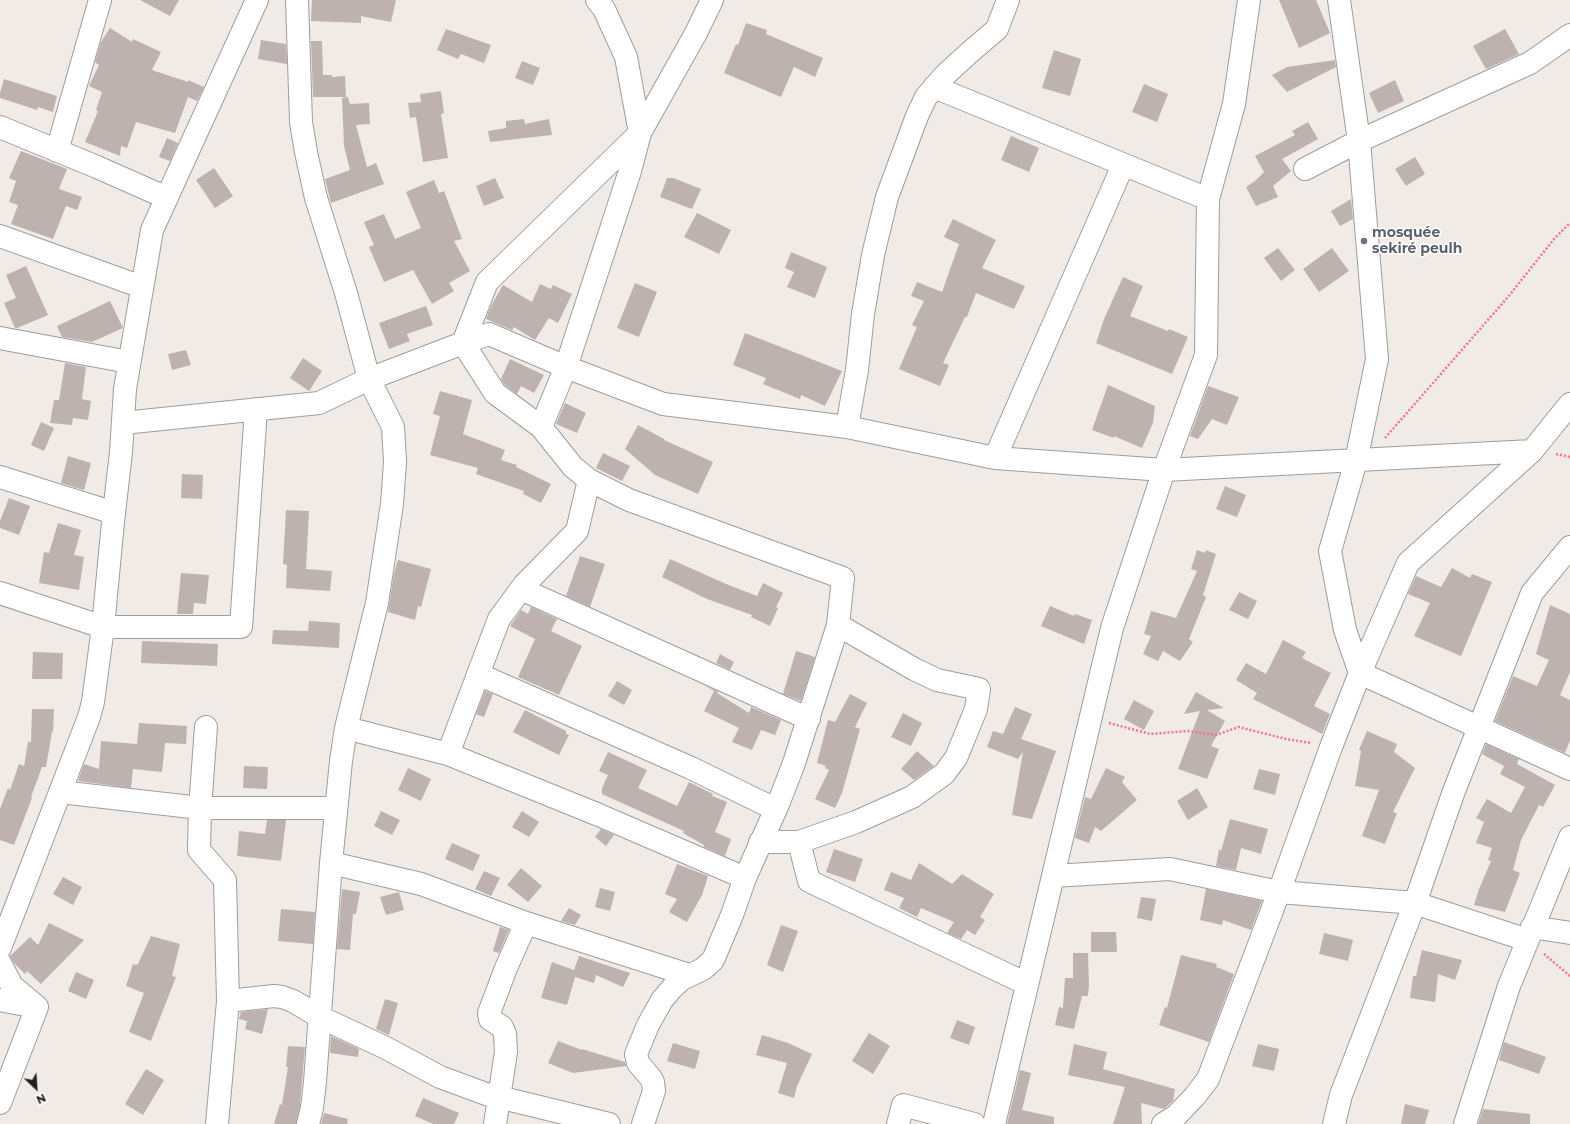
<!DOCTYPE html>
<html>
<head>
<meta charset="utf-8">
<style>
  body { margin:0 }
  #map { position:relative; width:1570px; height:1124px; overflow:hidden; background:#f0ebe7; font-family:Montserrat,sans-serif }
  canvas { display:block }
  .north { position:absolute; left:16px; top:1068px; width:40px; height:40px; -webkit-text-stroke:3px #fff; paint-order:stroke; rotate:155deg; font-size:11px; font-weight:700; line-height:16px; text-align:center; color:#202020 }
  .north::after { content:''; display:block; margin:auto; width:14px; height:18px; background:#202020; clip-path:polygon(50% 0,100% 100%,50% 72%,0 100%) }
</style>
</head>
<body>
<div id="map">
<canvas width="1570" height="1124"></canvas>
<div class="north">N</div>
</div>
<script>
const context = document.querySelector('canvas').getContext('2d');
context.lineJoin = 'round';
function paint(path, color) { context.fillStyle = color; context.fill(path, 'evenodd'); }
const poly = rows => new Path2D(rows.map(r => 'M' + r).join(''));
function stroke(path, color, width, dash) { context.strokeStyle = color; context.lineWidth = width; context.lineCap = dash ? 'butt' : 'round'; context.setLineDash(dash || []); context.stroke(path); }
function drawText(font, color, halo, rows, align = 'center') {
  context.font = font + ' Montserrat,sans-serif'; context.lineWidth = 3; context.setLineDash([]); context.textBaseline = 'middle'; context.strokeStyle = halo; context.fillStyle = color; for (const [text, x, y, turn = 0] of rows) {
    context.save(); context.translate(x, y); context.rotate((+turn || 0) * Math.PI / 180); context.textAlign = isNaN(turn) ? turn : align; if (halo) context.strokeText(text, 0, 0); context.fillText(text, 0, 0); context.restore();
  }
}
paint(poly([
  [140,0,179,0,170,16],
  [312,0,396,0,391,22,361,16,361,23,311,21],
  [1279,0,1316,0,1330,33,1299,48],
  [746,23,767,30,766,34,823,58,815,77,794,67,781,97,724,73,736,44,738,45],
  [110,28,132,42,133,39,161,52,152,70,188,82,188,80,204,87,197,101,188,97,175,133,136,122,127,148,121,146,120,156,85,142,98,111,96,110,102,92,89,86,99,65,95,62,101,42],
  [446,29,491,45,484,63,461,54,458,59,437,50],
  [1505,29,1519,54,1486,69,1473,46],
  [261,40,286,44,287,64,258,59],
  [311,41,322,41,323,75,332,75,332,77,345,76,346,97,313,97],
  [1054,50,1081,59,1070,96,1042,88],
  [1335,60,1336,67,1287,92,1272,75,1287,67],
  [522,61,540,68,533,85,515,78],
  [4,79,57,96,53,112,38,107,37,110,0,98,0,93],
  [1395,80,1404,101,1378,113,1369,93],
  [1144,84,1168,94,1157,122,1132,112],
  [441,91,444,113,441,114,448,158,423,162,416,117,410,118,408,103,421,102,420,94],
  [348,97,350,104,369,103,370,124,356,125,367,167,376,163,384,184,331,203,325,179,350,170,344,146,342,98],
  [524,119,525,124,549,119,552,135,490,142,488,131,506,128,506,121],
  [1308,122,1318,139,1282,159,1291,171,1273,186,1278,197,1256,206,1246,187,1255,181,1264,172,1255,156,1295,135,1292,131],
  [1011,136,1039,148,1029,172,1001,160],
  [167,138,178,143,170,161,159,157],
  [21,151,67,169,59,189,82,197,77,210,66,206,53,239,11,224,18,205,9,202,16,181,9,178],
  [1415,157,1425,174,1406,186,1395,169],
  [214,168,233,196,215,208,196,180],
  [495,178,504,198,484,206,476,186],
  [667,178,673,178,701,189,692,209,660,197],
  [434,180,439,193,444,191,462,239,454,241,470,271,449,283,454,291,432,304,413,270,384,282,369,247,374,245,364,222,384,214,395,239,421,228,406,192],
  [1351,199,1353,219,1340,226,1331,211],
  [697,213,731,230,719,254,684,237],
  [953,219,996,240,982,268,1025,286,1014,309,976,293,967,317,965,317,943,363,949,365,940,386,899,369,917,327,912,325,924,301,911,296,917,282,942,292,959,244,944,237],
  [1278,248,1295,270,1281,281,1264,258],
  [1332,248,1349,271,1319,292,1303,269],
  [791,252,827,267,815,298,787,287,794,272,785,268],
  [26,266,48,315,17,328,15,328,4,303,16,298,6,275],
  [1123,277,1143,286,1130,316,1168,331,1169,329,1188,337,1172,374,1096,343,1104,319],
  [635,283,657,292,639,337,617,328],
  [540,284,551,289,553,285,572,294,558,323,549,318,535,340,514,327,512,330,486,319,491,306,503,285,532,302],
  [110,301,123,328,92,342,62,337,57,326],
  [426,306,433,325,407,334,410,341,389,349,379,323],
  [745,333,842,371,825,406,801,395,800,399,763,384,766,378,733,365],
  [186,350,191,365,172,370,168,354],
  [303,358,322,371,309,391,290,378],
  [510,359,544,375,534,393,521,386,517,394,504,384,501,379],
  [65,363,86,367,82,399,91,401,88,420,73,418,72,425,50,423,54,400,59,400],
  [1108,385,1155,406,1153,423,1142,448,1114,436,1114,438,1092,430],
  [1208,386,1239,397,1227,425,1212,419,1198,439,1190,436],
  [440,391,472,400,463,434,505,450,501,460,517,465,516,467,551,484,541,503,523,494,524,491,476,474,478,468,430,455,440,416,433,414],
  [565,403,586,413,577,433,556,424],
  [41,422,54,428,44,451,31,445],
  [638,425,664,439,664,440,713,462,698,494,655,475,625,449],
  [603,453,630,466,622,481,596,468],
  [68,456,91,463,84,490,61,483],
  [182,474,203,475,202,499,181,498],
  [1225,486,1246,495,1237,517,1216,509],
  [9,498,30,506,19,535,0,528,0,521],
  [286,510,309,511,306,569,332,571,330,591,286,588,287,565,283,564],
  [58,523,81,530,74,555,84,557,79,590,39,583,44,552,49,553],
  [1197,550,1205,553,1206,550,1216,554,1203,595,1206,597,1189,639,1193,642,1180,661,1163,651,1158,661,1143,654,1151,636,1144,634,1151,611,1176,618,1197,571,1191,569],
  [580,556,605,564,590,607,566,596],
  [670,559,726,584,757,596,763,583,783,593,776,607,778,608,770,626,751,617,752,615,707,599,662,577],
  [398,560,431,569,421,607,418,606,415,620,388,612,394,573],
  [1452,568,1470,578,1472,574,1492,582,1461,656,1414,636,1430,603,1408,594,1416,576,1441,587],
  [181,573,209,575,206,604,194,603,193,614,177,614],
  [1239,592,1257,601,1248,619,1229,610],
  [1550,605,1570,614,1570,672,1560,695,1570,700,1570,740,1565,753,1495,721,1513,676,1537,686,1549,660,1536,654],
  [1050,606,1074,616,1075,614,1092,620,1084,644,1041,626],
  [531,607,557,619,551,631,582,646,559,695,518,677,535,639,510,626,521,610,528,614],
  [309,621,340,623,339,648,272,644,273,630,308,631],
  [1283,640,1306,652,1302,658,1331,673,1314,706,1330,714,1322,734,1253,699,1257,693,1236,680,1246,663,1266,674],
  [142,641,218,644,217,666,141,663],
  [796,651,815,657,801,701,783,694],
  [33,652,63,653,62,679,32,679],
  [720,654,734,662,730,670,716,663],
  [617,681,632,690,624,705,608,696],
  [704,685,719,692,717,693,749,713,751,707,781,720,775,735,761,730,752,750,732,742,739,728,704,711,714,691],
  [485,691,493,694,484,717,476,714],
  [1196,692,1224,708,1207,710,1225,721,1211,746,1219,749,1207,779,1178,769,1200,711,1184,714],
  [850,694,867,703,855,727,860,729,842,793,835,808,815,799,829,770,825,768,826,766,817,763,828,720,835,722],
  [1134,700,1154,711,1144,730,1124,719],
  [1015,707,1032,714,1021,739,1056,751,1032,819,1012,815,1023,752,1018,759,987,747,993,731,1003,734],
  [32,709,54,709,53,732,52,732,46,767,42,767,31,797,32,798,14,845,0,840,0,809,8,788,10,790,19,764,24,766,28,742,31,742],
  [525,710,566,731,566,734,569,735,559,755,513,732],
  [903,713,922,723,911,746,891,737],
  [139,723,187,726,186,744,165,743,162,772,133,769,131,788,78,781,84,764,99,769,101,741,137,744],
  [1367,731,1397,744,1394,752,1415,768,1393,812,1397,813,1385,844,1362,836,1379,790,1355,786,1361,751,1359,750],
  [1486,744,1519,759,1517,764,1555,785,1543,807,1539,805,1521,840,1513,870,1520,873,1505,912,1474,905,1479,889,1491,861,1488,860,1492,848,1476,843,1484,822,1476,818,1487,799,1511,813,1525,787,1500,774,1504,766,1482,754],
  [917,751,934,766,914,780,901,769],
  [608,752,647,770,638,788,677,806,689,782,713,794,712,796,727,802,715,832,731,839,725,856,704,847,704,845,683,833,684,831,602,794,602,788,608,775,599,771],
  [244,766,268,767,267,789,243,788],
  [408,768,431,779,421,801,398,790],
  [1106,768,1125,777,1122,782,1137,800,1101,831,1095,827,1089,843,1075,838,1085,797,1091,799],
  [1259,769,1280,774,1275,795,1253,789],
  [1197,788,1208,807,1188,820,1177,801],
  [381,811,400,820,392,835,374,826],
  [522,811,539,822,529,837,512,827],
  [1230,819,1268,829,1261,854,1241,848,1236,870,1216,866,1219,849,1221,851],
  [267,820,286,820,281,861,237,856,239,831,265,834],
  [601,829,614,835,606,846,595,837],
  [452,843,480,855,473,871,445,859],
  [834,849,863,859,855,882,826,872],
  [919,863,952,884,962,874,994,894,980,917,985,920,975,935,967,930,961,939,947,933,954,922,921,908,917,917,899,908,904,898,884,890,891,872,911,880],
  [677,864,708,876,702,895,687,922,669,912,677,899,665,894],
  [521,868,542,886,528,902,507,885],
  [484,871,500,878,491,896,475,889],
  [63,877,82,887,73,905,53,894],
  [600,888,615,892,610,911,595,907],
  [342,889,360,892,356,914,353,914,350,950,337,949],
  [1206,889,1262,901,1251,930,1223,920,1222,925,1200,920],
  [399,892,404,910,386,915,380,897],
  [1141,897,1156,899,1152,921,1137,918],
  [569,908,581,915,575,925,561,921],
  [281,909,315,912,313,944,278,941],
  [49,923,84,940,41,984,27,971,25,974,14,963,10,956,30,937,38,945],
  [781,925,798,931,783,972,767,965],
  [500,927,509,930,499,953,493,951],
  [1091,932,1116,932,1117,952,1091,952],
  [1324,933,1353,940,1348,961,1319,954],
  [151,936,180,944,172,976,176,977,151,1041,129,1032,144,993,126,986,133,964,136,965,138,964],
  [1422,950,1462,960,1455,980,1438,974,1435,1002,1410,998,1413,976,1416,976],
  [1073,953,1088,953,1089,984,1088,996,1082,996,1074,1029,1055,1025,1059,1007,1063,1008,1065,978,1073,978],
  [1181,955,1217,964,1216,967,1234,974,1209,1042,1159,1025,1165,1007,1167,1008],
  [579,956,630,973,623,987,596,975,594,983,575,977,567,1005,541,998,552,962,574,970],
  [76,972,94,980,86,999,68,991],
  [385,999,398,1003,389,1035,376,1029],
  [268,1009,262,1034,245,1029,247,1021,239,1019,241,1012],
  [957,1020,975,1027,969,1045,950,1038],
  [869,1033,890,1046,873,1074,852,1061],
  [762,1035,788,1043,812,1054,797,1086,794,1098,778,1093,787,1063,756,1055],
  [331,1036,359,1049,358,1057,330,1053],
  [558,1041,582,1050,582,1049,625,1062,626,1066,573,1073,548,1063],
  [1504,1042,1546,1057,1539,1074,1499,1060],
  [673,1043,700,1051,695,1069,667,1061],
  [1074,1044,1107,1052,1103,1069,1175,1089,1173,1101,1164,1109,1141,1103,1142,1124,1113,1124,1125,1087,1068,1075],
  [1258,1044,1279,1049,1274,1071,1252,1066],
  [288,1046,305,1047,300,1106,296,1124,274,1124,280,1104,282,1105,288,1067,286,1067],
  [146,1069,164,1080,143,1115,125,1104],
  [1020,1070,1031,1073,1022,1110,1054,1117,1054,1124,1007,1124],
  [423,1098,459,1113,454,1124,433,1124,415,1116],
  [1405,1104,1429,1110,1425,1124,1401,1124],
  [1483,1109,1530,1114,1530,1124,1478,1124],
  [324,1113,348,1119,347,1124,321,1124]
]), '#bdb2b0');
const minor = poly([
  [297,0,301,122,306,152,316,198,346,293,369,379,393,427,395,462,392,504,377,603,346,728,341,761,331,863,421,884,526,923],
  [1339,0,1359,141,1377,359,1356,461,1330,551,1345,630,1360,673,1570,769],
  [934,87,1208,199],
  [0,127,97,167,167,198],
  [57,151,100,0],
  [1305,169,1359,141,1530,63,1570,35],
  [0,236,142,287],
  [0,338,129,362],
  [123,423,319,403,369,379,463,343,489,334,566,367,663,404,847,427,995,458,1164,470,1532,451],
  [541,427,566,367,630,171,640,133,696,33,712,0],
  [847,427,857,370,863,314,873,255,887,197,917,116,926,97,945,75,969,53,997,29,1008,0],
  [995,458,1123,165],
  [0,477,114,513],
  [589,480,573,467,541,427,495,393,463,343,487,282,640,133,626,57,604,9,597,0],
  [521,589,809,719],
  [0,593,103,627,241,627,256,409],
  [478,674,691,768,775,809],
  [206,727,200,808,199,850,225,880,228,1001,217,1124],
  [346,728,448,754,599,815,745,878],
  [448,754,499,619,524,585,577,531,589,480,629,500,843,578,838,625,794,763,779,802,745,878,732,915,713,960,703,969,682,979,673,987,662,1000,648,1025,636,1054,638,1063,650,1077,653,1082,654,1091,643,1124],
  [60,792,200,808,336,808],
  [760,842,799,842,856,822,912,797,944,774,956,758,976,709,979,689,937,680,914,669,838,625],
  [799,842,809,881,1027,984],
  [1053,876,1170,869,1279,892,1415,903,1527,940],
  [1532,927,1570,933],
  [0,948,89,717,93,702,103,627,113,522,121,452,125,389,152,230,257,0],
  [0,963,12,986,37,1007],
  [0,1000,36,1007],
  [228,1001,274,996,282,997,293,1001,320,1017,386,1048,440,1077,486,1094,609,1124],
  [0,1103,37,1007],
  [308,1124,312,1108,315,1082,331,863],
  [495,1124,506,1052,505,1034,502,1027,490,1019,489,1013,506,968,526,923,689,975],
  [898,1124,903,1105,974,1124],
  [994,1124,1112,628,1164,470,1206,355,1208,199,1234,104,1249,0],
  [1163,1124,1176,1116,1195,1096,1208,1079,1279,892,1331,747,1360,673,1408,563,1532,451,1570,404],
  [1334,1124,1341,1095,1415,903,1454,791,1532,593,1570,547],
  [1465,1124,1509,986,1570,837]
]);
stroke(minor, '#9d9d9d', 24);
stroke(poly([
  [1385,438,1508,297,1554,239,1570,223],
  [1556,454,1570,457],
  [1109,723,1150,734,1188,731,1216,735,1239,727,1286,739,1311,743],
  [1544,954,1570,976]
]), '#f57387', 2.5, [2, 2]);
stroke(minor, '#fff', 22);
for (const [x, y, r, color] of [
  [1364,241,4,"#6b7280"]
]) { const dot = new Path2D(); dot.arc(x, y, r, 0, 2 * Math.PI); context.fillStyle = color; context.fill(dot); stroke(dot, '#fff', 1.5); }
drawText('bold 14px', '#5b616d', '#fff', [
  ["mosquée",1372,233],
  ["sekiré peulh",1372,249]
], 'left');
</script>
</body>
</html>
